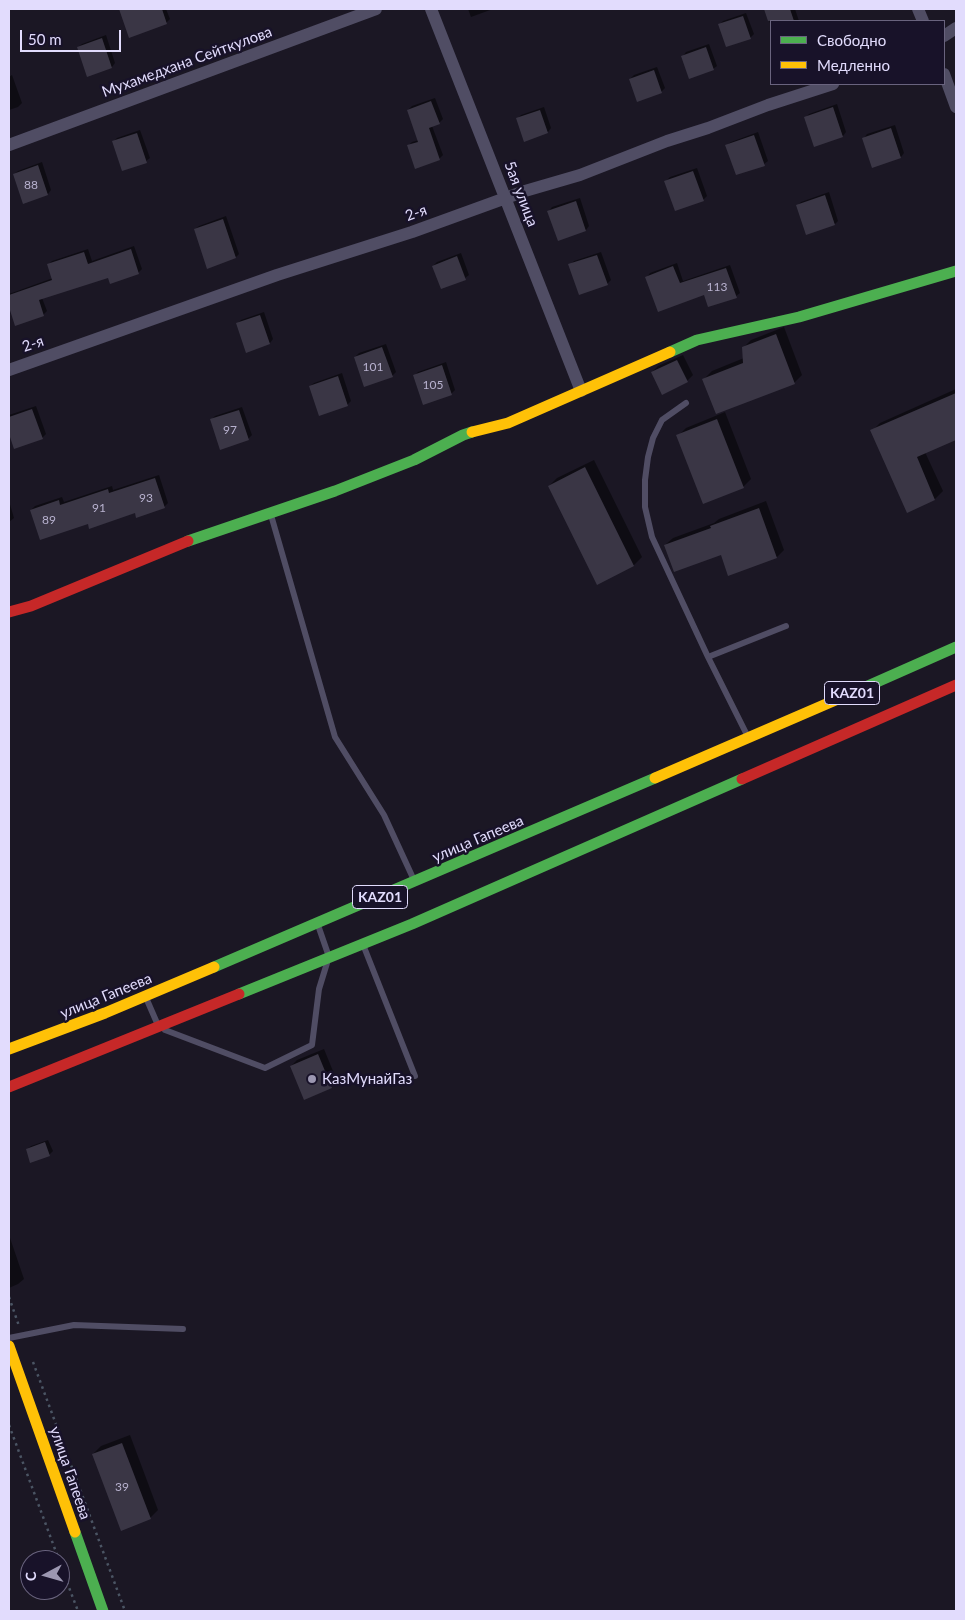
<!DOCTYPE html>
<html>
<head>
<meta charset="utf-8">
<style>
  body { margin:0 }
  #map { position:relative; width:965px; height:1620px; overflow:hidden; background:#1b1724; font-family:Lato,sans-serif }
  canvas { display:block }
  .frame { position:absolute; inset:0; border:10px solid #e2dcfd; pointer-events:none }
  .legend { position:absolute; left:770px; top:20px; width:175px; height:65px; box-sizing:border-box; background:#181229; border:1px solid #69637e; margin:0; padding:6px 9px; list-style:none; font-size:15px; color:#e2dcfd }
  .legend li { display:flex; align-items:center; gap:10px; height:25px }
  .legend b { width:25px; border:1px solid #69637e }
  .north { position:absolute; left:20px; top:1550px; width:50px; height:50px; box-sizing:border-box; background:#181229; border:1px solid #69637e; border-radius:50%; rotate:264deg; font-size:14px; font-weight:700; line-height:20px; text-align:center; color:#e2dcfd }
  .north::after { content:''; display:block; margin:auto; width:18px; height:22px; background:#9c97b1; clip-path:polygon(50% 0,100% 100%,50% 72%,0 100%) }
  .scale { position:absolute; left:20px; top:30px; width:101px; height:22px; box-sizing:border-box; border:2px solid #e2dcfd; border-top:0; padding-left:6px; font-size:15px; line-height:18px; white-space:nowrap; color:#e2dcfd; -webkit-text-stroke:4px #181229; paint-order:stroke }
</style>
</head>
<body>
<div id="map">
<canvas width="965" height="1620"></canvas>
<div class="frame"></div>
<ul class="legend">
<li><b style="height:6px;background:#4caf50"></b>Свободно</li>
<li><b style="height:6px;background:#ffc107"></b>Медленно</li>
</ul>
<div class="north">С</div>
<div class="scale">50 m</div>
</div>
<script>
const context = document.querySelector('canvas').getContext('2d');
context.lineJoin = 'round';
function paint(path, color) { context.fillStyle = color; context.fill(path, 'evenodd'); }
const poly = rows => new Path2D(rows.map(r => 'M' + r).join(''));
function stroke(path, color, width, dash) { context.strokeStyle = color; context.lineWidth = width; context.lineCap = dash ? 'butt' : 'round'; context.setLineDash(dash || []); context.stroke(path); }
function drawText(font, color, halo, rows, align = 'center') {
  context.font = font + ' Lato,sans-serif'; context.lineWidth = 5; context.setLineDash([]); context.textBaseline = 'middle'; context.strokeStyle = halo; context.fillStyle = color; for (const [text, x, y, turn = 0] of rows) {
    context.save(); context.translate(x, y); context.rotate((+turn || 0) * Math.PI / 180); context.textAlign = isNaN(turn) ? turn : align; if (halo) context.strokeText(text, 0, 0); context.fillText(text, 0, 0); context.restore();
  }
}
paint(poly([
  [120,9,166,9,170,19,166,23,130,36],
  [468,9,493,9,471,17],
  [765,9,795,9,799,21,771,21,771,26],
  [746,13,754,34,750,38,720,24,723,21],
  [106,35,115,63,112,67,88,75,78,47,82,44],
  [709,44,717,66,713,69,683,56,686,52],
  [657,67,665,88,661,92,630,79,634,75],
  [12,75,22,103,18,107,9,110,9,77],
  [435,98,443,119,439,123,432,126,443,155,439,159,408,146,412,142,419,140,408,110,412,106],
  [837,104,846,132,843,136,806,117,809,114],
  [544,107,551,128,548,132,517,119,521,115],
  [895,125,904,153,901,157,864,138,867,134],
  [140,130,150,158,146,161,113,142,117,138],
  [758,132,768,161,764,164,727,145,731,142],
  [42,162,51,190,48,194,14,174,18,171],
  [697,168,707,196,703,200,666,181,670,177],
  [829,192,838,221,835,224,798,205,801,202],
  [580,198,589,226,586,230,558,239,549,211,552,207],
  [226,216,239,254,236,257,195,229,199,226],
  [134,246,142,269,138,273,109,276,42,298,47,311,43,315,16,324,9,303,9,294,53,278,48,265,52,261,88,249,92,261],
  [601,252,611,280,607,284,570,265,574,261],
  [461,253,469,275,465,278,442,288,433,266,437,262],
  [677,263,683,281,730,265,740,293,736,296,704,294,647,277,650,273],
  [264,312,273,339,270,343,247,351,237,324,241,320],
  [784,327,802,375,794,383,704,379,712,371,744,358,743,348,751,340],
  [386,344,396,372,392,376,355,357,359,353],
  [683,355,693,375,687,381,652,372,658,366],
  [446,362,455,390,451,394,415,375,418,372],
  [342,373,351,401,347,405,310,386,314,383],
  [956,389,956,438,925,452,943,491,935,499,908,511,872,431,880,423],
  [36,406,46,434,42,438,15,447,9,430,9,415],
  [242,407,252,435,248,439,211,420,215,416],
  [725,412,751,479,743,487,678,436,686,428],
  [594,460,642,557,634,565,597,583,549,486,557,478],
  [159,475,168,503,164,507,135,511,89,522,31,510,35,506,62,497,64,502,112,486,113,490],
  [9,501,14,518,9,522],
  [766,501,784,550,777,557,721,554,665,545,673,538,714,523,719,519],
  [324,1049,337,1081,331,1087,291,1066,297,1060],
  [48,1140,53,1151,49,1155,27,1149,31,1146],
  [9,1235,24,1279,18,1284,9,1288],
  [130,1435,158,1510,150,1518,93,1454,101,1446]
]), '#0007');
paint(poly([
  [119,9,162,9,167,24,129,38],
  [764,9,790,9,794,21,768,21],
  [743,16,751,39,726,47,718,24],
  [102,38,112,68,87,77,77,47],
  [706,47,714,70,689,79,681,56],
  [654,70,662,93,637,102,629,79],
  [431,101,440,124,429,128,440,160,415,169,407,145,418,142,407,110],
  [833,107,843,137,814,147,804,117],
  [540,110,548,133,524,142,516,118],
  [891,128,901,158,872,168,862,138],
  [137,133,147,163,122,171,112,141],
  [754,135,765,166,736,175,725,145],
  [38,165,48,195,23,204,13,174],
  [693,171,704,201,675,211,664,181],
  [825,195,835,225,806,235,796,205],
  [576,201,586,231,558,241,547,211],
  [223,219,236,258,207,269,194,229],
  [131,249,139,274,110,284,108,278,39,300,44,316,15,326,9,307,9,295,52,280,47,264,84,252,88,264],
  [597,255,608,285,579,295,568,264],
  [457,256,466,280,441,289,432,266],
  [673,266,680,283,726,268,737,298,708,307,704,295,658,312,645,277],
  [260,315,270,344,246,353,236,323],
  [776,334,795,384,716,414,702,379,743,363,742,347],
  [382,347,393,377,364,387,354,357],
  [677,360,688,382,662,395,651,372],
  [442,365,452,395,423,405,413,375],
  [338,376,348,406,319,416,309,386],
  [956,393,956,440,917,457,935,500,907,513,870,430],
  [32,409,43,439,14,449,9,434,9,417],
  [239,410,249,440,220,450,210,419],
  [717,419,744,488,703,504,676,435],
  [585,467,634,566,597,585,548,486],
  [155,478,165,508,136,518,135,513,89,529,88,524,40,540,30,510,59,500,60,505,108,489,109,493],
  [759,508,777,558,728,576,721,555,674,572,664,545,711,528,710,526],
  [318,1054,332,1088,304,1100,290,1066],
  [45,1142,50,1156,30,1163,26,1149],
  [122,1443,151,1519,121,1531,92,1454]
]), '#3a3645');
stroke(poly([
  [9,1297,19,1326],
  [33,1362,125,1611],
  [9,1425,59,1560],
  [60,1564,78,1611]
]), '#4b5564', 2.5, [2.5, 4]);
stroke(poly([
  [686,403,662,420,653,438,648,457,645,480,645,507,652,537,708,657,747,735],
  [271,515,335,737,384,815,413,878],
  [708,657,786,626],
  [319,928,328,954],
  [364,947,415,1076],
  [147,1000,157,1023],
  [165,1030,265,1068,312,1045,319,989,327,963],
  [9,1338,74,1325,183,1329]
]), '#504d64', 6);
stroke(poly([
  [431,9,581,391],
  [918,9,923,21],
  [944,36,956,28],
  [944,74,956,107],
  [9,145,376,9],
  [9,370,277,275,412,232,525,191,580,175,667,141,708,128,768,105,833,84]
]), '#504d64', 12);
stroke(poly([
  [670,352,697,340,799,317,956,271],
  [188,541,335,491,414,460,463,435,472,432],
  [861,689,956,647],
  [214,967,655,778],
  [239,994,412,924,742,779],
  [75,1532,103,1611]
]), '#4caf50', 11);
stroke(poly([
  [472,432,508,423,670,352],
  [655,778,861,689],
  [9,1049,105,1013,214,967],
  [9,1346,75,1532]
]), '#ffc107', 11);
stroke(poly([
  [9,612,31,606,188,541],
  [742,779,956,685],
  [9,1087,239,994]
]), '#c62828', 11);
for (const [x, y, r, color] of [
  [312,1079,5,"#9c97b1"]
]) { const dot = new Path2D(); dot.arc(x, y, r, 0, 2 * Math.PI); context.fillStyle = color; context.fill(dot); stroke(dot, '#181229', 2); }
drawText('12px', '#b8b2cf', null, [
  ["88",31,185],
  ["113",717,287],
  ["101",373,367],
  ["105",433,385],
  ["97",230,430],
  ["93",146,498],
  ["91",99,508],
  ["89",49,520],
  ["39",122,1487]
]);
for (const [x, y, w] of [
  [852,693,55],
  [380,897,55]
]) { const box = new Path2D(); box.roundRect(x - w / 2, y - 11.5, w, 23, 4); context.fillStyle = '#181229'; context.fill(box); stroke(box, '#e2dcfd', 1); }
drawText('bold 14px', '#e2dcfd', null, [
  ["KАZ01",852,693],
  ["KАZ01",380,897]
]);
drawText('15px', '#e2dcfd', '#181229', [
  ["Мухамедхана Сейткулова",187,62,-20],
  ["5ая улица",521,194,69],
  ["2-я",416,213,-20],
  ["2-я",33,344,-19],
  ["улица Гапеева",478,839,-23],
  ["улица Гапеева",106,996,-22],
  ["улица Гапеева",70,1473,71]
]);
drawText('15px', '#e2dcfd', '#181229', [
  ["КазМунайГаз",322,1079]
], 'left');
</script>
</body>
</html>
